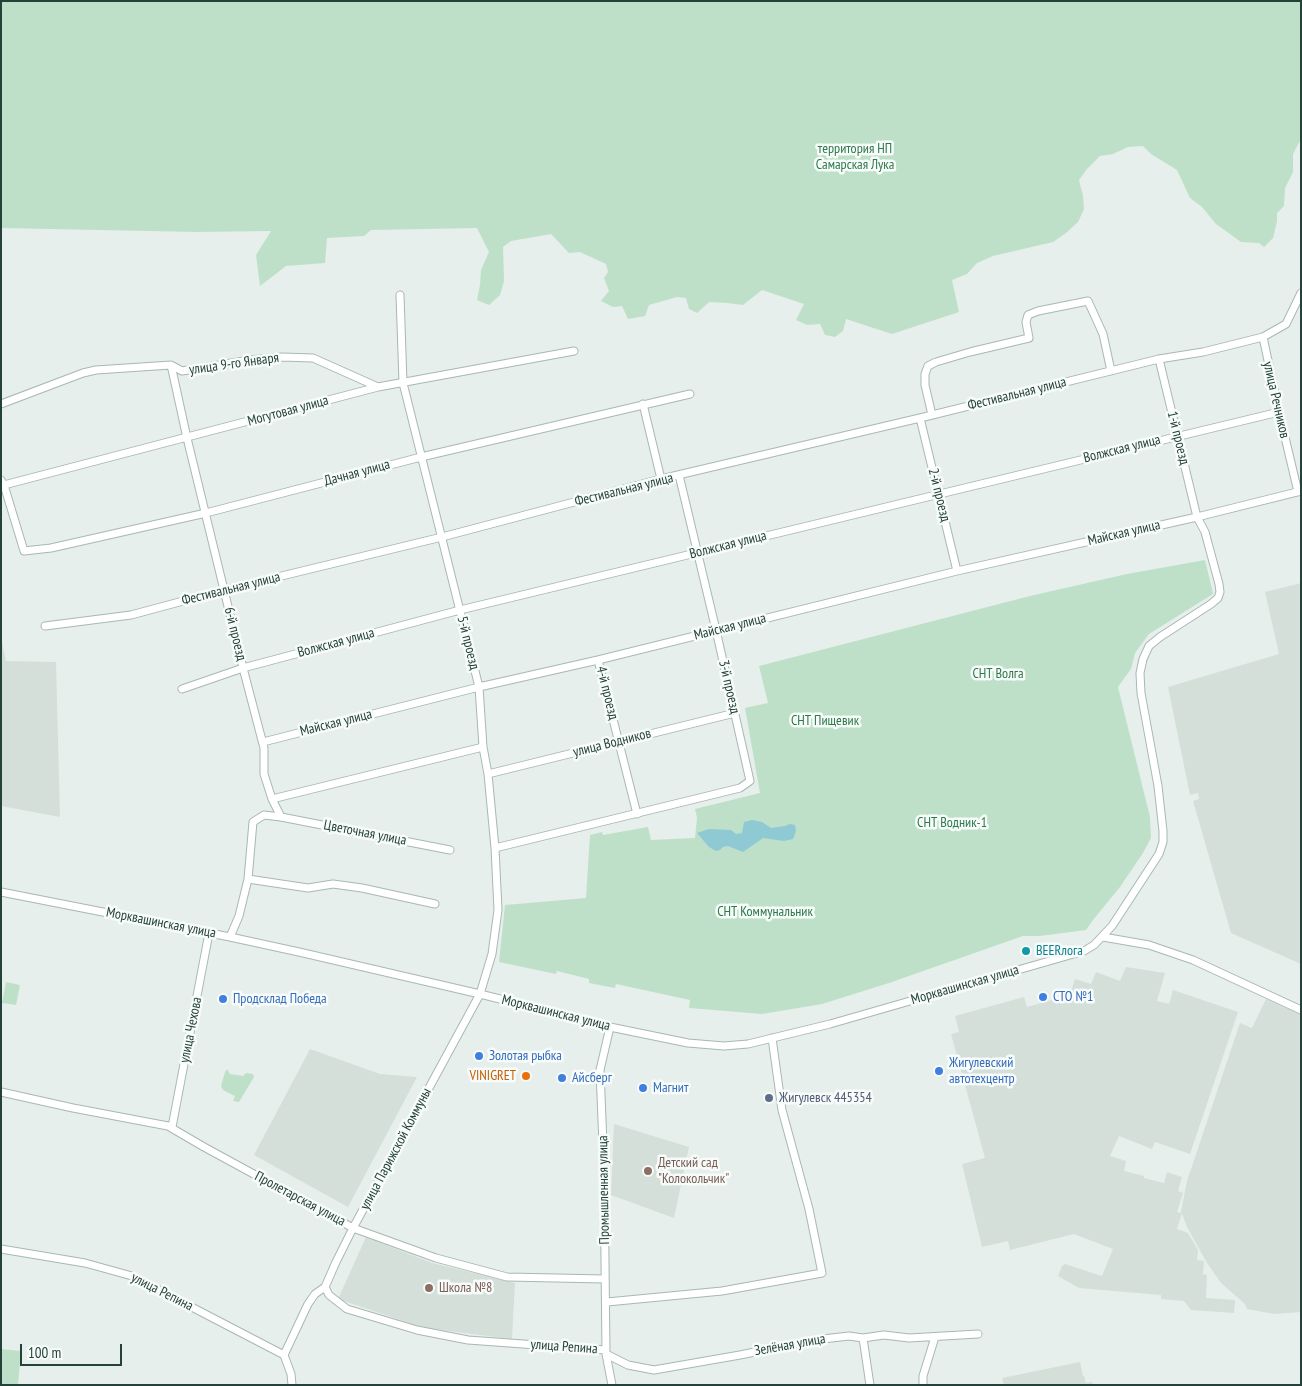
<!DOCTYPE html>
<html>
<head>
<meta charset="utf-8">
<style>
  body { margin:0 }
  #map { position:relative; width:1302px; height:1386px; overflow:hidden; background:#e6efeb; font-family:"PT Sans Narrow",sans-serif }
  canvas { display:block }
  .frame { position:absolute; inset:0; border:2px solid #24423a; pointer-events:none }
  .scale { position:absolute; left:20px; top:1344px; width:102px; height:22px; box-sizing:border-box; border:2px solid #24423a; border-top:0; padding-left:6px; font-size:15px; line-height:18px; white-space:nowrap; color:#24423a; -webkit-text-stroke:4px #f7fbf9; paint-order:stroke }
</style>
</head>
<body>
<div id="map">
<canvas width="1302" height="1386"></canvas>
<div class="frame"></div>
<div class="scale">100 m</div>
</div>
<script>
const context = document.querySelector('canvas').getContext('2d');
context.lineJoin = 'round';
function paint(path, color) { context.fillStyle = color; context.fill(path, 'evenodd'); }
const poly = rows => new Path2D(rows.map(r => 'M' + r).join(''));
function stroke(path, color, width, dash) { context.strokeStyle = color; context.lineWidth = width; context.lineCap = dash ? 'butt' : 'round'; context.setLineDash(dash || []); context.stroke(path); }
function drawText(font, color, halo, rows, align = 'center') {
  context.font = font + ' "PT Sans Narrow",sans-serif'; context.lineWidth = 5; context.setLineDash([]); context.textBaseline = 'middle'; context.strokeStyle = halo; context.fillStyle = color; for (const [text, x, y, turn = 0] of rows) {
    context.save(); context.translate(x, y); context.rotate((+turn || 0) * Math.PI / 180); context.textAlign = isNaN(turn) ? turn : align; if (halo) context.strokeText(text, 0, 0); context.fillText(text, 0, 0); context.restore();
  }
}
paint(poly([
  [1301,583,1301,964,1231,933,1193,801,1199,799,1198,793,1190,795,1168,687,1279,654,1265,592],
  [1,637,6,661,56,662,60,817,1,806],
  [1126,967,1165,973,1157,1001,1169,1004,1173,990,1238,1012,1190,1154,1155,1142,1152,1149,1119,1136,1110,1156,1126,1161,1124,1171,1144,1176,1144,1178,1164,1183,1167,1172,1182,1177,1178,1191,1183,1193,1177,1212,1182,1213,1177,1229,1188,1233,1198,1250,1197,1260,1204,1261,1203,1274,1207,1275,1206,1298,1235,1300,1234,1313,1191,1310,1184,1301,1161,1299,1161,1295,1079,1288,1058,1276,1062,1266,1065,1264,1102,1276,1113,1249,1074,1234,1010,1250,1008,1241,982,1247,962,1164,985,1158,951,1034,959,1032,955,1016,1024,997,1027,1007,1070,995,1075,979,1091,984,1096,972,1120,981],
  [1266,999,1301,1015,1301,1312,1274,1314,1247,1309,1245,1304,1221,1283,1207,1263,1187,1227,1181,1211,1187,1181,1240,1023,1252,1028],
  [310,1049,380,1074,417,1077,348,1207,254,1155],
  [614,1124,689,1147,674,1218,611,1195],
  [366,1237,432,1263,515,1283,512,1339,424,1328,338,1299],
  [1080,1362,1083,1376,1084,1376,1086,1383,1092,1382,1093,1385,1004,1385,1002,1378]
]), '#d4dfda');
paint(poly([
  [1,1,1301,1,1301,139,1293,154,1293,172,1285,188,1284,206,1277,213,1277,221,1273,238,1264,247,1259,243,1241,242,1216,224,1202,207,1190,198,1177,170,1151,154,1143,146,1128,147,1113,154,1100,156,1087,169,1079,180,1083,196,1084,209,1078,222,1066,233,1053,242,993,256,977,263,967,274,952,280,959,312,892,334,846,319,843,331,835,337,825,335,820,324,807,325,796,320,804,304,762,290,743,305,727,303,709,302,697,313,689,309,686,298,677,297,649,305,645,316,628,319,622,306,613,307,601,301,609,291,604,278,608,272,606,264,580,252,569,253,551,234,511,241,503,247,504,281,500,295,489,305,477,300,480,285,481,270,489,252,477,228,371,230,364,236,327,238,325,263,286,266,260,286,256,255,271,231,197,232,1,228],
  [1205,560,1212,589,1213,594,1149,634,1135,653,1131,669,1118,687,1150,817,1151,838,1143,853,1120,887,1093,920,1086,930,1040,936,1023,936,889,983,822,1004,762,1014,689,1008,690,1000,616,984,615,988,589,983,589,979,557,971,556,974,499,962,505,905,586,898,590,835,602,832,603,835,648,827,651,840,695,838,697,818,695,809,760,793,745,708,768,703,759,666,1030,596,1127,574],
  [6,982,20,985,16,1005,2,1003],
  [227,1069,230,1074,243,1076,246,1073,253,1074,254,1077,239,1102,233,1101,235,1096,223,1090,221,1086,225,1072],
  [1,1349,21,1351,18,1385,1,1385]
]), '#bfe0c8');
paint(poly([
  [752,820,762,822,771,828,785,826,790,824,795,825,796,831,793,839,784,841,763,838,743,852,728,846,723,847,720,850,716,851,709,847,697,833,709,829,731,830,736,834,742,833,744,822]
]), '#8ec9d4');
const minor = poly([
  [1263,337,1279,412,1298,492],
  [171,365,187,438,243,668,264,748,264,774,272,799,281,817],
  [1,404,83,373,96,370,171,365,182,371,250,360,282,357,313,358,378,387],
  [643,404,661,479],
  [932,415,925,385,925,374,928,366,936,362,970,352,1029,338,1026,322,1028,315,1038,311,1088,301,1103,334,1111,371],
  [920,418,957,571],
  [1,480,4,485,24,551,51,548,206,513,421,457,690,394],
  [4,485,378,387,574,351],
  [45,626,131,615,224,590,442,537,661,479,920,418,1159,359,1203,352,1263,337,1286,324,1301,293],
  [598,660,637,814],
  [182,689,243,668,460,610,1279,412],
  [263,742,479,687,598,660,957,571,1197,517,1301,491],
  [488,774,735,713],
  [272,799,483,747],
  [495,848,740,788,750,781,716,630,679,475],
  [248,879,308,888,333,884,362,888,435,904],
  [1,892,230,937,299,952,480,994,610,1027,688,1043,724,1046,748,1044,830,1024,1084,951,1094,945,1112,926,1159,854,1163,842,1163,831,1158,786,1141,693,1140,673,1143,659,1149,646,1160,637,1211,604,1218,598,1220,592,1219,584,1205,532,1197,517,1159,359],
  [230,937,239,916,248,879,253,822,264,815,281,817,450,850],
  [1103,937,1149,945,1193,960,1301,1010],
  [610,1027,600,1070,604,1170,606,1354,612,1385],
  [1,1092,73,1108,168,1126,204,1147,353,1228,436,1258,507,1277,605,1279],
  [172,1127,209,933],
  [1,1249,85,1263,132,1276,284,1355],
  [325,1287,329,1295,347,1309,417,1330,468,1340,606,1350],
  [607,1302,722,1291,822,1273,809,1209,782,1110,772,1038],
  [863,1338,870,1385],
  [606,1354,628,1365,654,1370,740,1355,814,1340,849,1336,863,1338,884,1335,909,1338,978,1334],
  [284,1355,308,1304,315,1294,325,1287,336,1262,353,1228,480,994,492,954,498,910,495,848,488,774,483,747,479,687,403,383,400,295],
  [284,1355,291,1374,292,1385],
  [923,1385,923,1376,935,1337]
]);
stroke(minor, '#a8b8b2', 9);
stroke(minor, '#fff', 7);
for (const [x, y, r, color] of [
  [1026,951,5,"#0f9aa8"],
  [1043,997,5,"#3f7fe0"],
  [223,999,5,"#3f7fe0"],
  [479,1056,5,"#3f7fe0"],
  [939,1071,5,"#3f7fe0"],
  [526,1076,5,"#e8710a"],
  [562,1078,5,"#3f7fe0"],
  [643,1088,5,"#3f7fe0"],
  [769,1098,5,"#5c6f8a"],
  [648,1171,5,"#8d6e63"],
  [429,1288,5,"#8d6e63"]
]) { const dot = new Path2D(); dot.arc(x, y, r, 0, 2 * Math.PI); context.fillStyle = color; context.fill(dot); stroke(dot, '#f7fbf9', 2); }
drawText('14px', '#2d7a4b', '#f7fbf9', [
  ["территория НП",855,149],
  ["Самарская Лука",855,165],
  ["СНТ Волга",998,674],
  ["СНТ Пищевик",825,721],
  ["СНТ Водник-1",952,823],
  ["СНТ Коммунальник",765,912]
]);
drawText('14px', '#24423a', '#f7fbf9', [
  ["улица 9-го Января",234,364,-8],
  ["Фестивальная улица",1017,394,-14],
  ["улица Речников",1276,400,77],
  ["Могутовая улица",288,411,-15],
  ["1-й проезд",1178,438,76],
  ["Волжская улица",1122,449,-14],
  ["Дачная улица",357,473,-15],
  ["Фестивальная улица",624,490,-14],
  ["2-й проезд",939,495,76],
  ["Майская улица",1124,533,-13],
  ["Волжская улица",728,545,-14],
  ["Фестивальная улица",231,589,-14],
  ["Майская улица",730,627,-14],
  ["6-й проезд",235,634,76],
  ["Волжская улица",336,643,-15],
  ["5-й проезд",468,643,76],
  ["3-й проезд",729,687,77],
  ["4-й проезд",607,693,76],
  ["Майская улица",336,723,-14],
  ["улица Водников",612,743,-14],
  ["Цветочная улица",365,833,11],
  ["Морквашинская улица",161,923,11],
  ["Морквашинская улица",965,985,-16],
  ["Морквашинская улица",556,1013,14],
  ["улица Чехова",191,1030,-79],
  ["улица Парижской Коммуны",396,1149,-62],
  ["Промышленная улица",604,1190,-91],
  ["Пролетарская улица",300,1199,28],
  ["улица Репина",162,1292,27],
  ["Зелёная улица",790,1345,-10],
  ["улица Репина",564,1347,4]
]);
drawText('14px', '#0d838f', '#f7fbf9', [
  ["BEERлога",1036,951]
], 'left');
drawText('14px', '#366cbe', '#f7fbf9', [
  ["СТО №1",1053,997],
  ["Продсклад Победа",233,999],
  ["Золотая рыбка",489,1056],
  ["Жигулевский",949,1063],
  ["автотехцентр",949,1079],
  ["Айсберг",572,1078],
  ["Магнит",653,1088]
], 'left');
drawText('14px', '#c56008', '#f7fbf9', [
  ["VINIGRET",516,1076]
], 'right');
drawText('14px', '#4e5e75', '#f7fbf9', [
  ["Жигулевск 445354",779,1098]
], 'left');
drawText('14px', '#785e54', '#f7fbf9', [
  ["Детский сад",658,1163],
  ["\"Колокольчик\"",658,1179],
  ["Школа №8",439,1288]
], 'left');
</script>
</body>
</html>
